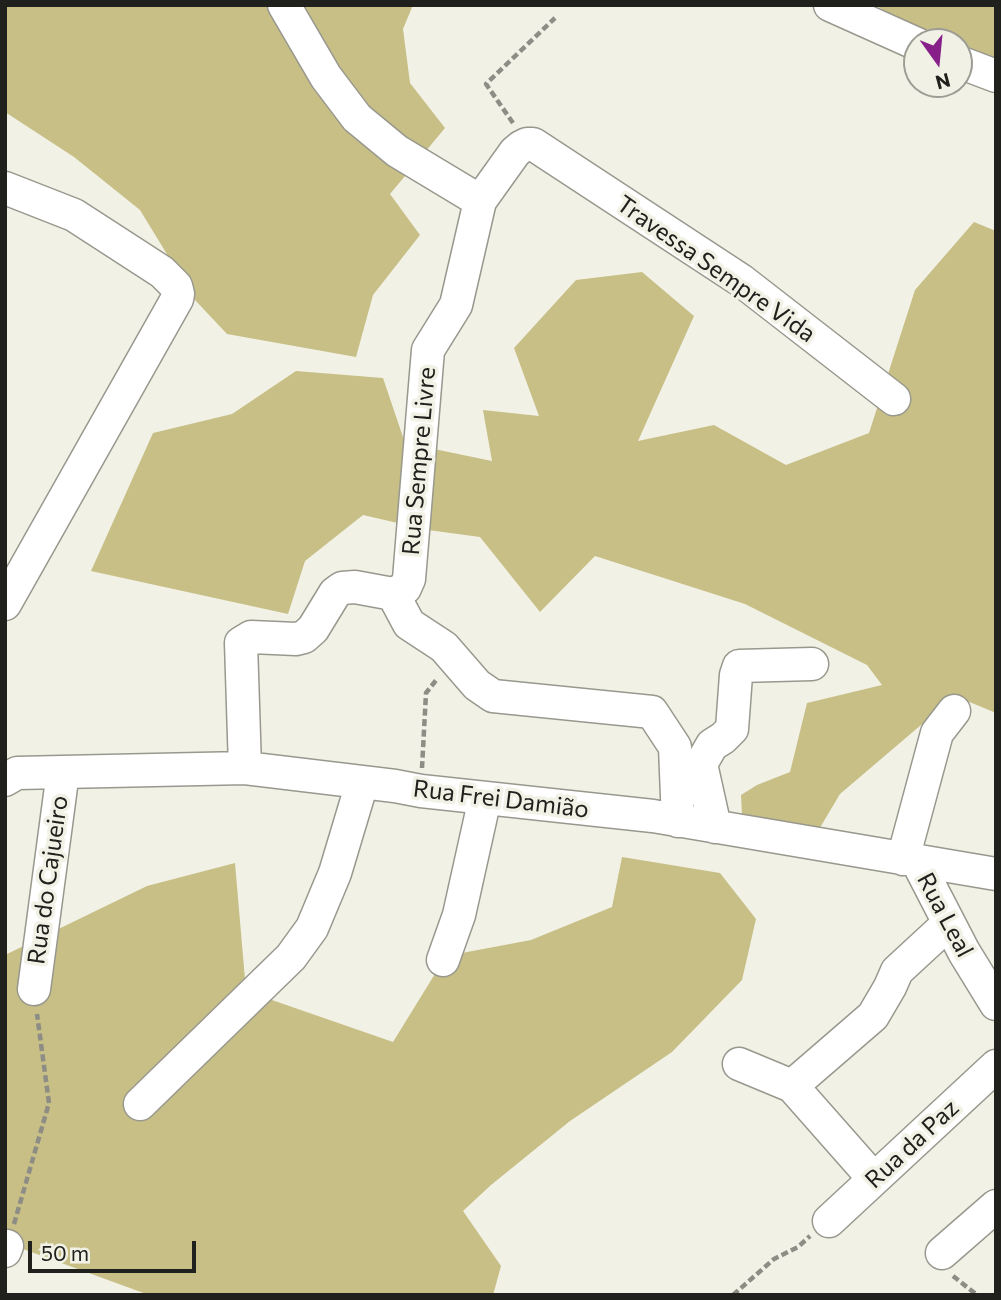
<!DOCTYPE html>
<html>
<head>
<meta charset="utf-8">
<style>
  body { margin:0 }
  #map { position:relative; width:1001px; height:1300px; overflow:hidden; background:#f2f1e6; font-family:Commissioner,sans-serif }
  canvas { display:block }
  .frame { position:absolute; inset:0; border:7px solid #20201c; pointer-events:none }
  .north { position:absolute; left:903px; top:28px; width:70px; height:70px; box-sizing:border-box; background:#f2f1e6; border:2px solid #9e9d95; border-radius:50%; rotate:165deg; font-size:19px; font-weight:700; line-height:28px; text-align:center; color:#20201c }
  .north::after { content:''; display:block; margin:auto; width:24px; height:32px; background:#872189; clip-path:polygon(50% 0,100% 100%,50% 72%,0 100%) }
  .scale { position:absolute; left:28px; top:1241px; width:168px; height:32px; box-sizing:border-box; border:4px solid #20201c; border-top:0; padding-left:9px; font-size:21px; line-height:24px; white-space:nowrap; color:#20201c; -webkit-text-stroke:5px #f2f1e6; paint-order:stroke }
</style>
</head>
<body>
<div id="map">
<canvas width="1001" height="1300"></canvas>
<div class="frame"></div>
<div class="north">N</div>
<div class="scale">50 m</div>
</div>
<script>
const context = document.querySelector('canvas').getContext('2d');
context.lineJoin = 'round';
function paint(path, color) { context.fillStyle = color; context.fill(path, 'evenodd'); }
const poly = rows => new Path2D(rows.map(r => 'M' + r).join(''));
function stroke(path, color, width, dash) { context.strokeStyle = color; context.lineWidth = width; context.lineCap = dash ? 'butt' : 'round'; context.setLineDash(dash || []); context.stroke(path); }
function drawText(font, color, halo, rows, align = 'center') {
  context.font = font + ' Commissioner,sans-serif'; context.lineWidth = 7; context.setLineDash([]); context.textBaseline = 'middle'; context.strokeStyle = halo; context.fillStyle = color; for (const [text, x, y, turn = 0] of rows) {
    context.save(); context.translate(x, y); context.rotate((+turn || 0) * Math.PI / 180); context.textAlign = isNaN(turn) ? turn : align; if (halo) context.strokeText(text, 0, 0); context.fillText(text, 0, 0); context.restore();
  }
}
paint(poly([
  [5,5,413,5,403,29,410,83,445,128,390,194,420,235,373,295,356,357,227,334,195,300,140,210,74,157,5,112],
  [875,5,996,5,996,70,959,54,959,42,938,42],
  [974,222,996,231,996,713,955,696,840,794,818,831,742,815,741,795,757,785,790,772,807,703,882,685,867,665,745,604,595,556,540,612,480,537,428,530,363,515,305,561,288,614,91,571,153,433,232,414,296,371,383,378,405,443,492,461,483,410,539,416,514,348,576,280,642,272,694,316,638,441,714,425,786,465,869,433,915,290],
  [622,857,720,873,756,919,742,980,672,1052,570,1121,491,1185,463,1211,501,1266,493,1295,149,1295,23,1249,5,1259,5,955,147,886,235,863,246,991,393,1042,446,956,531,940,612,907]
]), '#c7bf86');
const minor = poly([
  [284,5,326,77,357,118,397,151,480,201],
  [830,5,917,44],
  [959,62,996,76],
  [5,188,74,215,162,272,176,286,178,294,177,299,5,604],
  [393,594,409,624,444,647,477,685,493,696,652,712,675,747,678,821],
  [245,768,241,643,251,637,296,639,304,637,313,629,335,593,342,588,355,587,393,594,405,588,409,579,428,350,456,305,480,201,515,152,521,147,527,144,533,144,742,281,894,399],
  [5,780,17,773,245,768,395,786,421,791,653,816,996,874],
  [715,827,701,764,712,745,723,738,732,729,736,675,739,666,812,664],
  [903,859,937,733,954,711],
  [917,861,964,952,996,1004],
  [443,960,459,915,485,798],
  [34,989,63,772],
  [739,1064,792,1086,874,1179],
  [792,1086,873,1016,890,987,897,971,949,923],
  [140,1104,291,957,312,928,335,873,362,783],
  [829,1221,996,1066],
  [5,1251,7,1246],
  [942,1253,996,1206]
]);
stroke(minor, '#99988e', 35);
stroke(poly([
  [513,123,486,84,555,18],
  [422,768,426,693,437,679],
  [14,1224,49,1103,37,1014],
  [953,1276,977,1295],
  [733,1295,774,1259,798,1247,810,1236]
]), '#8d8c85', 4.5, [7, 3.5]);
stroke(minor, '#fff', 32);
drawText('24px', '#20201c', '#f2f1e6', [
  ["Travessa Sempre Vida",716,269,35],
  ["Rua Sempre Livre",419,461,-85],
  ["Rua Frei Damião",501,799,7],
  ["Rua do Cajueiro",48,880,-82],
  ["Rua Leal",945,915,62],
  ["Rua da Paz",912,1144,-43]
]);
</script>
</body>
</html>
